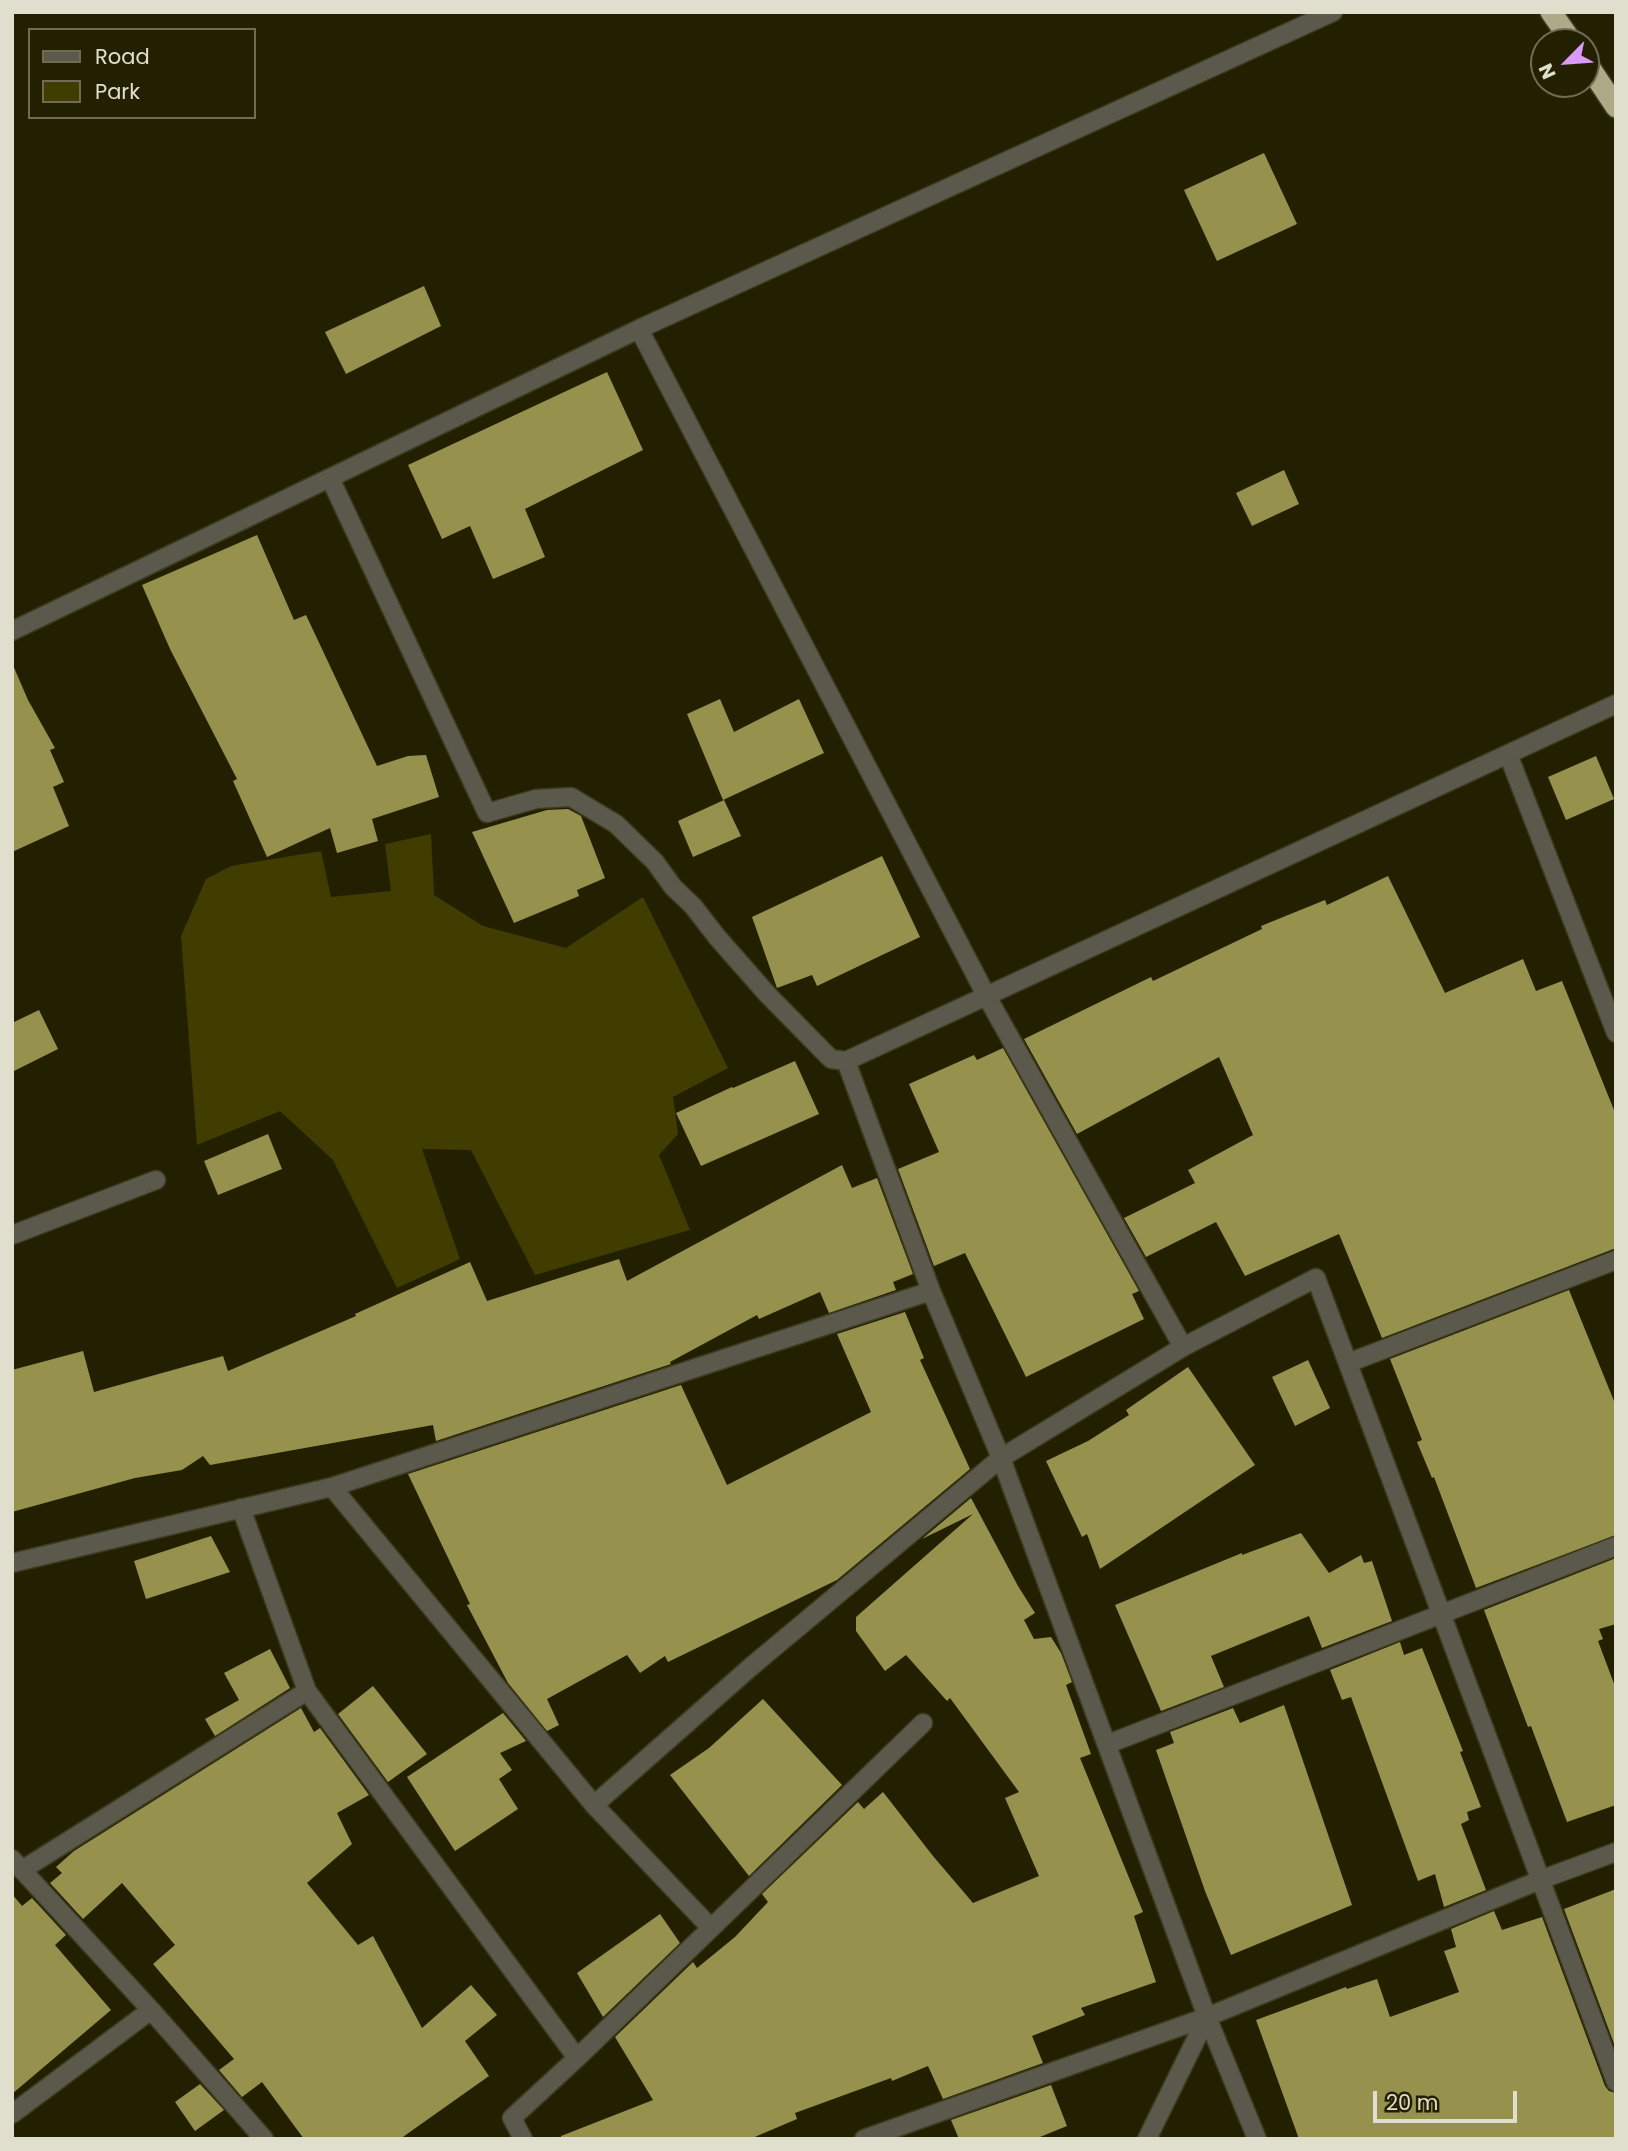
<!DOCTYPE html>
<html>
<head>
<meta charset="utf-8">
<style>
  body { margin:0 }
  #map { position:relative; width:1628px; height:2151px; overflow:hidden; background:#232002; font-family:Poppins,sans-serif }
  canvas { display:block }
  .frame { position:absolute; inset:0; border:14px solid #e0dfcd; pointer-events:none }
  .legend { position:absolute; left:28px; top:28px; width:228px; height:91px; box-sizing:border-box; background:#232002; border:2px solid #6f6c53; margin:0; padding:9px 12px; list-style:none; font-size:21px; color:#e0dfcd }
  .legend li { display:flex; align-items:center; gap:14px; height:35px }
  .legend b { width:35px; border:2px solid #6f6c53 }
  .north { position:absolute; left:1530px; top:28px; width:70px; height:70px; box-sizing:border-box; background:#232002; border:2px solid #6f6c53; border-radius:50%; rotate:245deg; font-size:19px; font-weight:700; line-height:28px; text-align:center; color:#e0dfcd }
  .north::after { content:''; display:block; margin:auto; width:24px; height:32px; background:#da9af7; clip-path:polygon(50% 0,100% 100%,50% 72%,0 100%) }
  .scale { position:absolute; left:1373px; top:2091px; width:144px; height:32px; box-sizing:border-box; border:4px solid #e0dfcd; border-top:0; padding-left:9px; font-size:21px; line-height:24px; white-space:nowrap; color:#e0dfcd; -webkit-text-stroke:5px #232002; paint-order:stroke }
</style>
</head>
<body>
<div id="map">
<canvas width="1628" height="2151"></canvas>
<div class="frame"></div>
<ul class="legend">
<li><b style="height:9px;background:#5a594b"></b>Road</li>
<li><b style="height:19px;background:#413c00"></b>Park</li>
</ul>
<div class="north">N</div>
<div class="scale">20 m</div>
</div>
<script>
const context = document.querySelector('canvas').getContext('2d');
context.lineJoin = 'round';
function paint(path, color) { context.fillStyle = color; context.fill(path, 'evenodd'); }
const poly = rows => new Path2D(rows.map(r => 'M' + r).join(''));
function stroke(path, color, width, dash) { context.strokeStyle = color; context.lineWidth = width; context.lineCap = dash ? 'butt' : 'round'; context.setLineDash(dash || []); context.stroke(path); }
paint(poly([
  [431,834,434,895,483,926,566,948,643,897,728,1068,673,1097,678,1134,659,1155,690,1230,535,1275,471,1150,422,1149,460,1259,397,1288,333,1160,280,1111,197,1145,181,936,206,879,231,866,321,851,331,897,391,891,385,844]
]), '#413c00');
paint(poly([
  [1264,153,1297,224,1217,261,1184,190],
  [424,286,441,326,346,374,325,332],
  [607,372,643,450,525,509,545,557,493,579,470,526,442,539,408,465],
  [1284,470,1299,504,1252,526,1236,493],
  [257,535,294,620,306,615,377,766,408,756,426,755,439,797,372,819,378,841,337,853,330,828,267,857,233,781,237,779,170,649,142,585],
  [12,663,28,700,55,748,50,750,64,782,53,787,69,826,12,852],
  [720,699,734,732,799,699,824,753,723,800,687,714],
  [1596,756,1614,799,1566,820,1548,777],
  [724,800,741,836,693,857,678,821],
  [568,809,581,816,605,878,577,890,579,896,514,923,472,832,547,810],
  [882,856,920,937,817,986,812,975,777,988,752,917],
  [1388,876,1445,993,1523,959,1536,991,1562,981,1616,1115,1616,1248,1382,1338,1339,1234,1245,1276,1216,1222,1146,1257,1124,1218,1195,1183,1188,1170,1253,1135,1219,1057,1077,1134,1024,1039,1151,977,1153,981,1262,929,1261,926,1325,900,1327,905],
  [39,1010,58,1049,12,1072,12,1023],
  [1003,1048,1139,1291,1132,1294,1144,1319,1026,1377,965,1253,934,1266,898,1169,939,1152,909,1084,974,1055,977,1060],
  [795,1061,819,1114,701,1166,676,1113,732,1087,733,1088],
  [268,1134,282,1169,218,1195,204,1161],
  [842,1165,852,1188,877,1178,913,1274,893,1282,896,1290,829,1313,820,1292,759,1319,757,1315,670,1362,671,1364,436,1441,433,1425,210,1465,203,1456,182,1470,135,1478,12,1512,12,1370,83,1351,94,1392,223,1356,228,1371,356,1316,355,1314,470,1262,487,1301,619,1259,627,1281],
  [1569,1290,1616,1406,1616,1535,1476,1588,1434,1477,1432,1478,1417,1442,1422,1440,1390,1359],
  [905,1312,924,1358,920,1360,970,1469,837,1580,668,1662,665,1656,640,1673,627,1655,547,1699,559,1725,547,1731,508,1683,467,1605,470,1604,408,1474,681,1385,727,1485,871,1412,837,1334],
  [1308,1360,1330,1408,1295,1426,1272,1377],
  [1188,1367,1255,1465,1100,1569,1087,1534,1082,1537,1046,1461,1088,1441,1129,1415,1126,1410],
  [971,1498,1018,1586,1035,1613,1024,1620,1034,1639,1051,1637,1061,1653,1072,1682,1066,1685,1091,1754,1080,1758,1143,1912,1134,1916,1156,1982,1081,2008,1085,2015,1032,2036,1043,2063,943,2099,928,2066,892,2081,891,2078,795,2113,797,2119,750,2139,561,2139,561,2136,653,2100,615,2037,693,1962,697,1968,735,1937,768,1902,762,1894,858,1802,864,1809,883,1792,933,1856,973,1903,1039,1876,1005,1798,1019,1792,950,1698,947,1701,906,1655,885,1671,856,1631,856,1617,973,1514,922,1539],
  [1301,1533,1329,1573,1361,1555,1364,1563,1372,1561,1392,1621,1322,1648,1309,1616,1211,1656,1224,1687,1161,1711,1115,1605,1242,1553,1242,1555],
  [211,1536,230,1572,146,1599,134,1561],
  [1616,1558,1616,1624,1599,1629,1603,1639,1598,1641,1616,1689,1616,1805,1567,1822,1531,1726,1528,1727,1484,1610],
  [1400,1642,1404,1655,1422,1648,1463,1751,1460,1752,1481,1807,1467,1812,1469,1820,1461,1824,1486,1890,1444,1907,1435,1874,1418,1881,1351,1697,1342,1700,1330,1670],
  [270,1649,290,1688,215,1736,205,1719,239,1700,224,1673],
  [373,1686,427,1754,388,1782,338,1714],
  [763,1699,842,1785,749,1876,670,1775,709,1748],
  [1284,1705,1352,1905,1231,1955,1205,1891,1156,1750,1174,1743,1170,1732,1233,1708,1240,1723],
  [301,1708,314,1732,320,1728,369,1795,337,1813,352,1844,307,1883,358,1945,373,1936,422,2028,471,1985,497,2015,465,2041,489,2076,400,2139,304,2139,262,2082,242,2097,219,2070,234,2059,153,1964,175,1945,122,1883,83,1919,50,1883,62,1873,56,1867,74,1851],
  [503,1713,526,1741,500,1753,512,1770,499,1779,518,1809,455,1851,407,1777],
  [1616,1889,1616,2049,1564,1909],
  [12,1894,22,1906,32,1898,66,1935,55,1945,111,2010,12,2094],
  [1494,1911,1502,1930,1542,1917,1605,2086,1609,2091,1616,2093,1616,2139,1299,2139,1256,2020,1346,1987,1347,1989,1377,1979,1390,2017,1459,1992,1444,1951,1456,1947,1451,1929],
  [660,1914,680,1943,603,2017,577,1973],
  [200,2084,224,2110,195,2131,175,2102],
  [1051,2085,1067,2126,1035,2139,959,2139,951,2120]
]), '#97914e');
const lane = poly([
  [22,1870,307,1691]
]);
const street = poly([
  [330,478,487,813,536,799,571,797,616,824,655,862,673,887,693,906,717,937,768,995,831,1059,846,1061,931,1291,1001,1458,1207,2017,1257,2139],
  [12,631,639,329],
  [1508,754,1616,1033],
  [846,1061,1616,704],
  [12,1235,156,1180],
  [1183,1347,986,995,639,329,1333,12],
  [1348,1363,1616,1260],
  [332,1487,594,1805,711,1928],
  [241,1508,307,1691,577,2058],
  [12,1563,332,1487,931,1291],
  [1108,1744,1616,1546],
  [594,1805,753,1665,1001,1458,1183,1347,1316,1278,1616,2082],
  [12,1859,151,2010,264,2139],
  [12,2114,151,2010],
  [523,2139,512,2118,577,2058,923,1723],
  [864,2139,1207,2017,1540,1880,1616,1852],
  [1147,2139,1207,2017]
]);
const highway = poly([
  [1551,12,1572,42],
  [1586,62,1616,107]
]);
stroke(lane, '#3d3b1e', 21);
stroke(street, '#3d3b1e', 21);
stroke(highway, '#3d3b1e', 24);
stroke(lane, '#5a594b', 18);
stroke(street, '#5a594b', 18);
stroke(highway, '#acaa87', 21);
</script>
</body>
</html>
